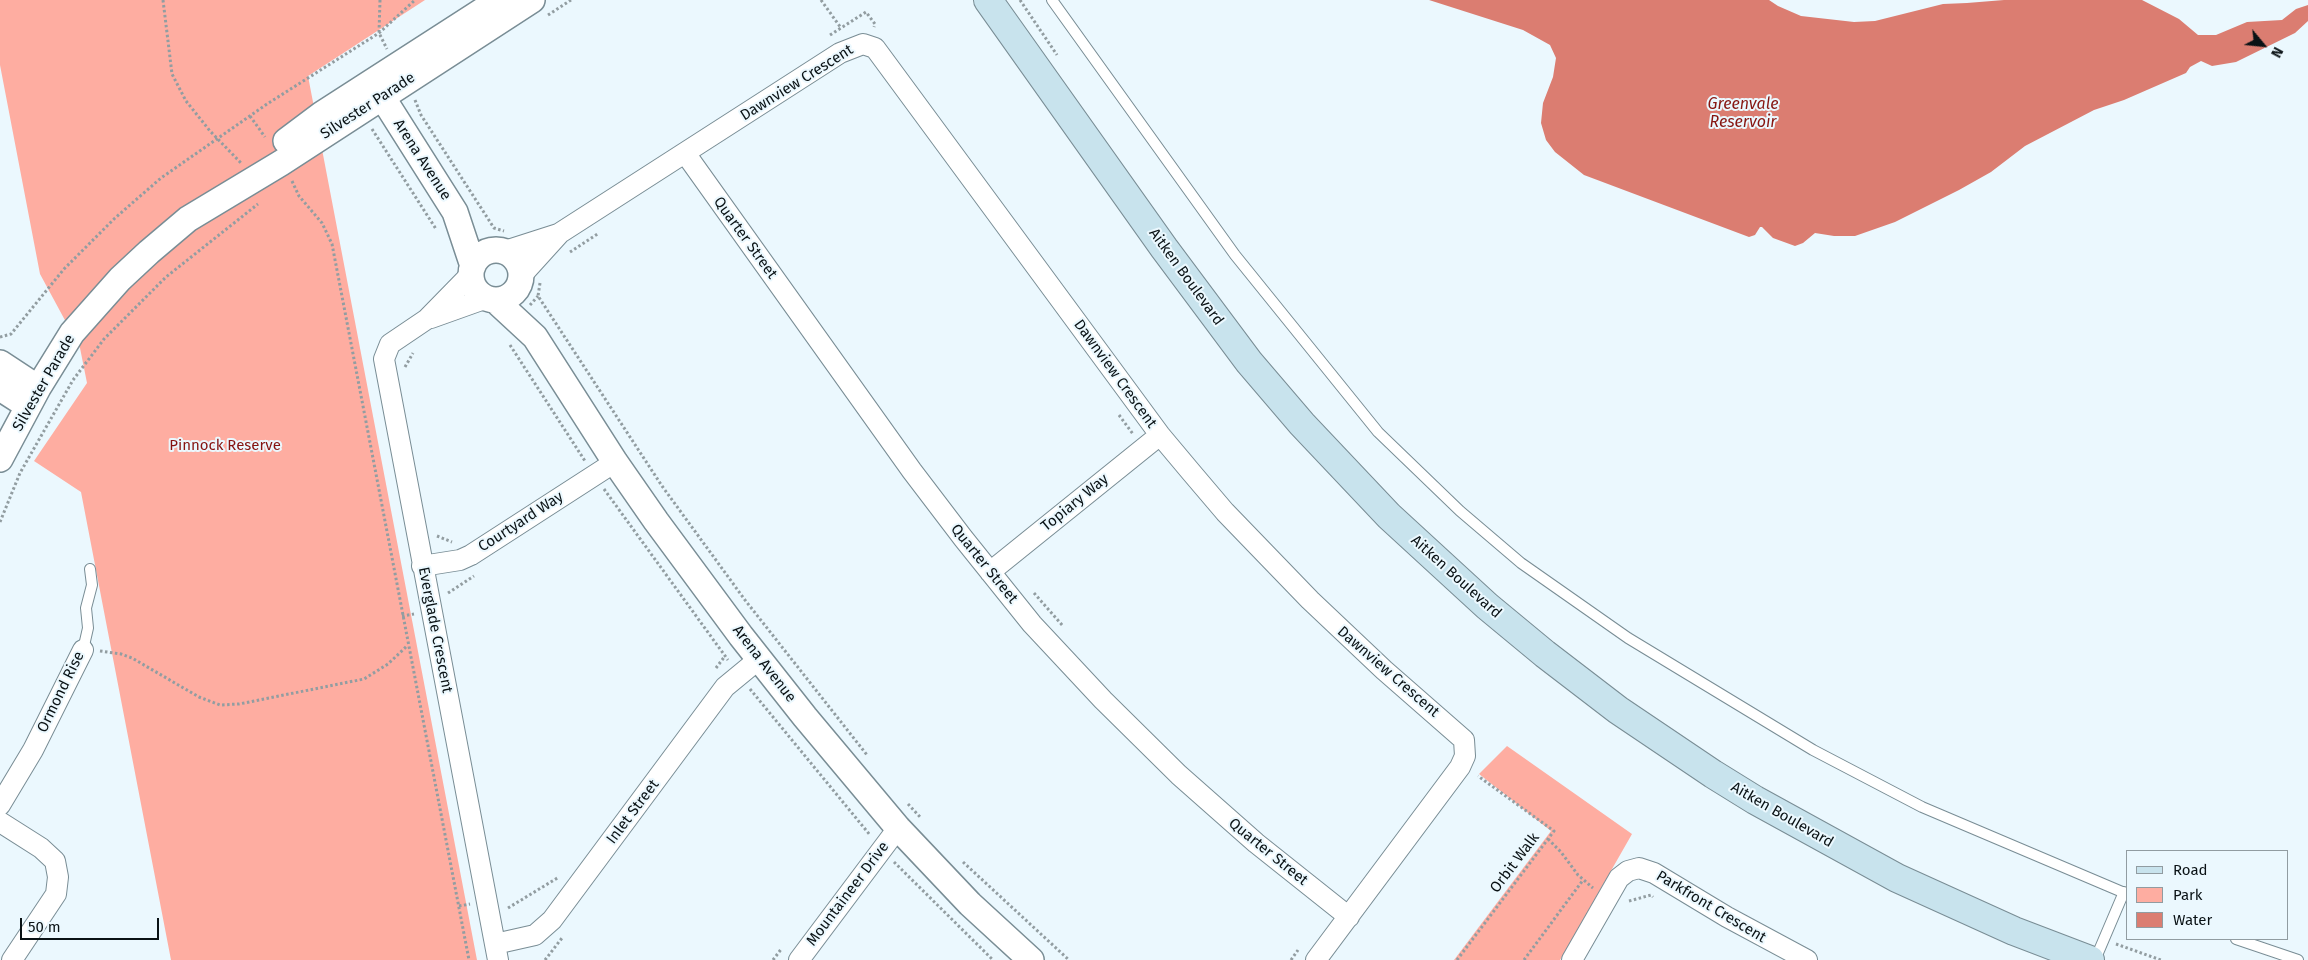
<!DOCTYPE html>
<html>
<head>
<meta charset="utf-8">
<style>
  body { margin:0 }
  #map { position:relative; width:2308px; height:960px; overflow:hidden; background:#ebf8fe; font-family:"Fira Sans",sans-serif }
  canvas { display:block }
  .legend { position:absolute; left:2126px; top:850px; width:162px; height:90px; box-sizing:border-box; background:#ebf8fe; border:1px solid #919ca1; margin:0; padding:6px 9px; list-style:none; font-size:15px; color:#0a1215 }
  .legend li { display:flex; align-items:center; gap:10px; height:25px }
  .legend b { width:25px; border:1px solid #919ca1 }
  .north { position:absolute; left:2238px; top:20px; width:50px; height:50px; -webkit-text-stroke:4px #ebf8fe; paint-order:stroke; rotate:118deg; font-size:14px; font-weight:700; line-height:20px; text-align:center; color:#0a1215 }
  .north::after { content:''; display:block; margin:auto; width:18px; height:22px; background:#0a1215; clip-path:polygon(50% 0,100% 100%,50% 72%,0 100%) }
  .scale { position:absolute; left:20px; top:918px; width:139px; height:22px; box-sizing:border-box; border:2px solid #0a1215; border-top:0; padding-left:6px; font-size:15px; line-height:18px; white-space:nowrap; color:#0a1215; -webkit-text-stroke:4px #ebf8fe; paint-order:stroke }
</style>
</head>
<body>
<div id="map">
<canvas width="2308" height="960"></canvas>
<ul class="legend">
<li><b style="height:6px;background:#c8e3ed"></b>Road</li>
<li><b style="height:14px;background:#feada1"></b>Park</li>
<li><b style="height:14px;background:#db7d71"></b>Water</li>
</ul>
<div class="north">N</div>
<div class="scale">50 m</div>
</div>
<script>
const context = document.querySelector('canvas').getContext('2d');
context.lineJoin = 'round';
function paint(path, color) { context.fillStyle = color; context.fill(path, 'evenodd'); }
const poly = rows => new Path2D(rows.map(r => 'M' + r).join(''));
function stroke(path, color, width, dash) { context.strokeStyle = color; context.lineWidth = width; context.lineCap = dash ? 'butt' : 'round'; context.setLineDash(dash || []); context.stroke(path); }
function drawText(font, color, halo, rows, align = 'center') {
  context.font = font + ' "Fira Sans",sans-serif'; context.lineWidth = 4; context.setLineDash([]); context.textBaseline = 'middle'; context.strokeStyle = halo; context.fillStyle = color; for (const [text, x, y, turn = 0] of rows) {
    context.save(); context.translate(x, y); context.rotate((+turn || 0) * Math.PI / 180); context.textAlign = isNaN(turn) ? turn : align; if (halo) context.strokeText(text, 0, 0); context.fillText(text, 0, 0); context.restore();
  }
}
paint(poly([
  [0,0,425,0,308,76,477,960,171,960,81,492,34,461,87,383,80,348,40,274,0,65],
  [1507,746,1632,834,1560,960,1454,960,1551,831,1479,774]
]), '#feada1');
paint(poly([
  [1429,0,1769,0,1778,6,1801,16,1854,22,1875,21,1943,4,1967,3,2004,0,2142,0,2179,19,2198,35,2216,35,2247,22,2282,20,2296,9,2308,5,2308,21,2295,33,2236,62,2212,66,2201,61,2190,67,2186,73,2124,100,2094,110,2025,146,1991,172,1959,190,1895,222,1855,236,1834,236,1815,233,1803,243,1795,246,1773,238,1762,227,1760,227,1755,235,1749,237,1584,175,1555,152,1546,140,1541,123,1543,103,1553,77,1556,58,1550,45,1523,30]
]), '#db7d71');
const service = poly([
  [1052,0,1235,255,1378,432,1460,511,1521,563,1628,638,1813,750,1922,807,2127,894],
  [83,650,88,628,86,608,92,585,90,569],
  [2236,939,2298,960],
  [2095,960,2124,892]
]);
const minor = poly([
  [685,153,912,471,963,538,1032,624,1103,700,1179,775,1256,843,1349,917],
  [505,251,558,234],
  [471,274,427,319,390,344,384,359,498,960],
  [521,276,560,233,840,53,863,44,875,48,1160,435,1191,472,1225,512,1310,600,1384,670,1464,740,1465,756,1460,767,1316,960],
  [431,318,487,298],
  [422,566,460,560,471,555,615,462],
  [990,572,1160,435],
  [0,805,33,750,83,650],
  [0,822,41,848,55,861,58,877,56,894,12,960],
  [495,944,535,935,552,920,725,687,759,659],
  [799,960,898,828],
  [1572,960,1619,878,1628,871,1639,868,1654,873,1727,917,1807,960]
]);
const tertiary = poly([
  [374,84,455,212,473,266],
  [286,141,322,114,499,0],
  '471 275a25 25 0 1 1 50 0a25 25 0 1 1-50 0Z',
  [495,300,535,337,615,462,656,521,741,636,805,717,898,828,970,904,1031,960],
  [0,363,38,388],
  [0,388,28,406],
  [0,459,38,388,72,333,120,279,149,252,188,219,281,163,532,0]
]);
const secondary = poly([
  [988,0,1164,248,1249,362,1302,424,1389,516,1487,606,1545,654,1618,710,1713,774,1755,800,1897,878,2014,931,2090,960]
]);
stroke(service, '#798d95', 12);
stroke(minor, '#798d95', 22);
stroke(tertiary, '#798d95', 28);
stroke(secondary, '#798d95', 30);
stroke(poly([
  [163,0,172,74,186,101,210,131,241,163],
  [380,0,379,33,387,49],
  [821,0,841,28],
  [1020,0,1057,55],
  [548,15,571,0],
  [830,35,866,12,875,24,874,27],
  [415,100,421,115,494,228,504,231],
  [250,116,265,137],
  [372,129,436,229],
  [292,181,299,196,322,223,332,244,469,960],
  [570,252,599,233],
  [540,283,538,296,662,486,745,600,867,755],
  [530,305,538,296],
  [0,337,11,334,64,269,115,218,161,178,267,104,379,33,415,0],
  [510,345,585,461],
  [405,367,413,353],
  [1119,415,1133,434],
  [604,489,728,660],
  [0,522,20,473,73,380,104,339,166,277,258,204],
  [437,536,452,542],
  [448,593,474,576],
  [1034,593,1063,626],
  [402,616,414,614],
  [100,651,121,654,132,658,199,697,220,705,239,704,364,679,388,664,407,646],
  [716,668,725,656],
  [750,689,870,835],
  [908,804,921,818],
  [1548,839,1561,852,1578,875,1593,888],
  [894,862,993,960],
  [963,862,1069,960],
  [1629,901,1651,895,1653,897],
  [459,906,470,904],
  [508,908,559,877],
  [2116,944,2161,960],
  [545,960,562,938],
  [773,960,782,948],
  [1291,960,1298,950],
  [1457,960,1554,831,1478,776],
  [1524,960,1583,880]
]), '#929da1', 3, [2.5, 2.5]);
stroke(service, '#fff', 10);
stroke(minor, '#fff', 20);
stroke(tertiary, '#fff', 25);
stroke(secondary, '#c8e3ed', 28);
drawText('15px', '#0a1215', '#ebf8fe', [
  ["Dawnview Crescent",797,83,-32],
  ["Silvester Parade",368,106,-33],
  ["Arena Avenue",422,160,57],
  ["Quarter Street",745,238,54],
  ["Aitken Boulevard",1186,277,54],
  ["Dawnview Crescent",1115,374,54],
  ["Silvester Parade",44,383,-60],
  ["Topiary Way",1075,503,-39],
  ["Courtyard Way",521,522,-33],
  ["Quarter Street",984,564,51],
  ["Aitken Boulevard",1456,577,42],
  ["Everglade Crescent",435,630,79],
  ["Arena Avenue",764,664,52],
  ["Dawnview Crescent",1388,672,41],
  ["Ormond Rise",61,692,-64],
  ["Inlet Street",633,812,-53],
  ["Aitken Boulevard",1782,815,30],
  ["Quarter Street",1268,852,39],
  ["Orbit Walk",1515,863,-53],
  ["Mountaineer Drive",848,894,-53],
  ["Parkfront Crescent",1711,907,31]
]);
drawText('15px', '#861310', '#ebf8fe', [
  ["Pinnock Reserve",225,446]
]);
drawText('italic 16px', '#871611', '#ebf8fe', [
  ["Greenvale",1743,105],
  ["Reservoir",1743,123]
]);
</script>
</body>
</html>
